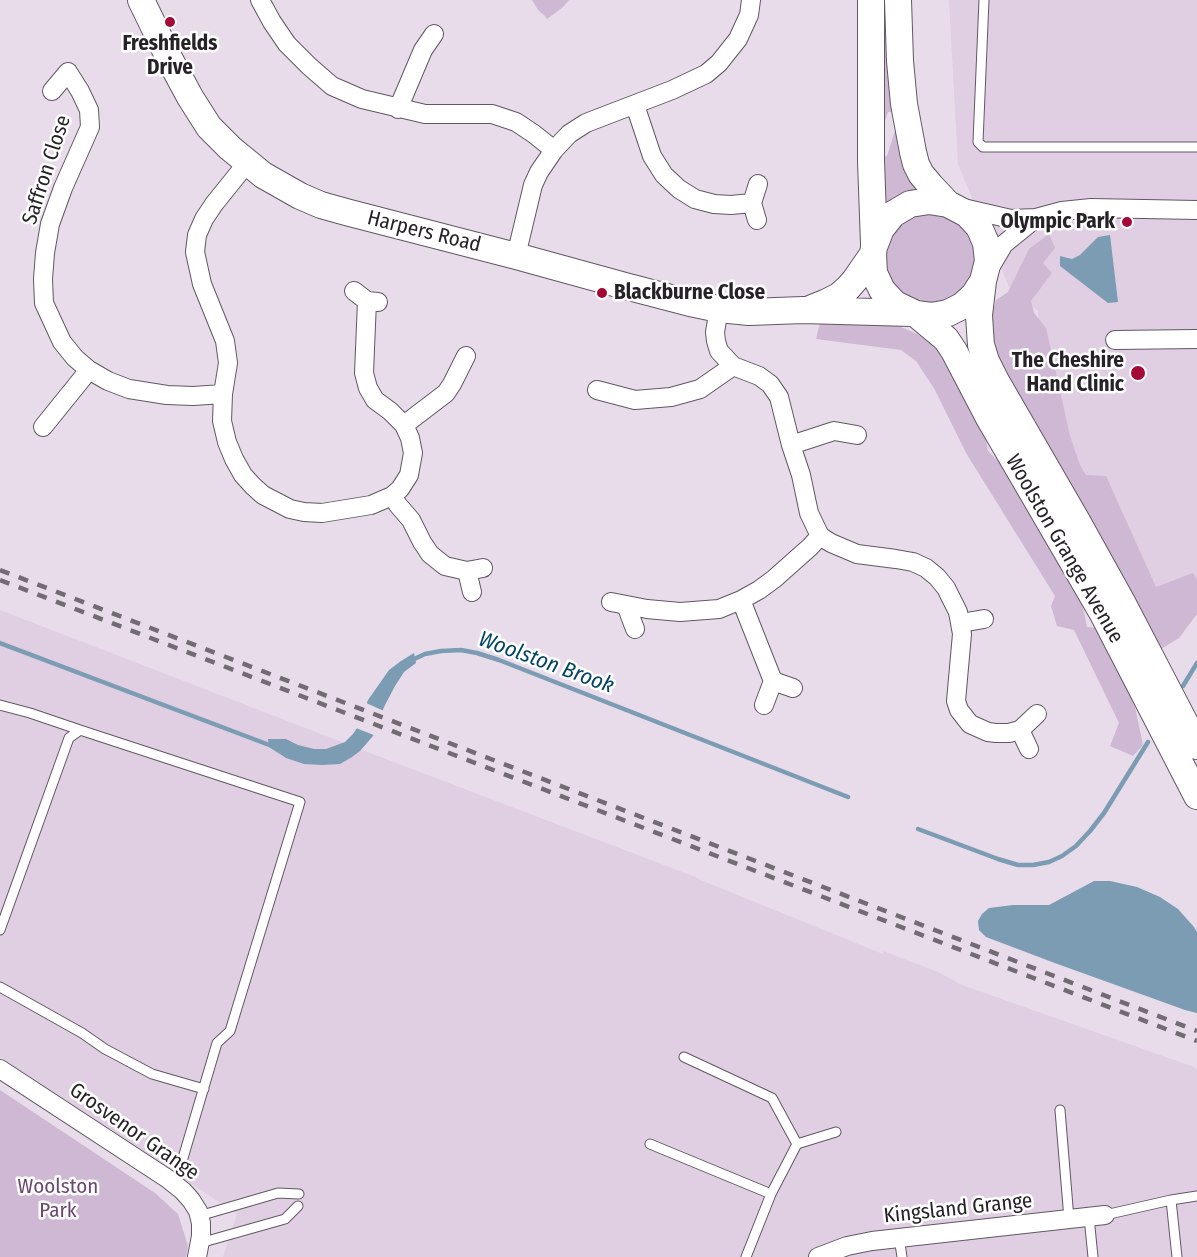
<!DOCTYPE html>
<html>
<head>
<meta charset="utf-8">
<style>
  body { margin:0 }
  canvas { display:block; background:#e8dbea }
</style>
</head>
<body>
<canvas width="1197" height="1257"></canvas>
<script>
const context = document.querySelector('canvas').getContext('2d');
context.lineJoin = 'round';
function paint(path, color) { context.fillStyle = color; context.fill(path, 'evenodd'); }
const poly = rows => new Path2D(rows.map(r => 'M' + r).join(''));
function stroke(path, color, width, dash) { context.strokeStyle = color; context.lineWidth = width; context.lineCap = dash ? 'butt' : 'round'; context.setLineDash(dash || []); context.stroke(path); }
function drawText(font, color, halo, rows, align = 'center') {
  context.font = font + ' "Fira Sans Condensed",sans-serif'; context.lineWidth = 5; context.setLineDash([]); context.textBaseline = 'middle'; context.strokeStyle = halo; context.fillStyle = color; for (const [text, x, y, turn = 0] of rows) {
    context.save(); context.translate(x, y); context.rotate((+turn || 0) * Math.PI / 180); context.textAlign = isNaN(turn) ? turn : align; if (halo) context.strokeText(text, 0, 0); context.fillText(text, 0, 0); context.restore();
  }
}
paint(poly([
  [949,0,1197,0,1197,577,1149,599,1063,454,1039,351,1038,311,1009,287,958,164],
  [0,610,370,753,698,878,698,879,883,954,883,951,938,972,962,985,1194,1067,1197,1069,1197,1257,223,1257,237,1214,0,1057]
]), '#e0cee2');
paint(poly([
  [532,0,569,0,563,7,547,19,545,16,538,10],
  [878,0,886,0,896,112,888,112,879,140],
  [897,124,925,193,885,212,880,158,887,156],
  '884 258a46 46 0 1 1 92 0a46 46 0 1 1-92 0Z',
  [1049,234,1055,248,1043,263,1052,273,1031,301,1034,313,1046,328,1070,436,1080,465,1086,475,1106,476,1156,587,1193,573,1197,579,1197,614,1179,638,1161,649,1000,364,992,343,990,321,996,300,1008,292,1029,249],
  [820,322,885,324,901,327,917,334,930,342,946,361,985,435,988,451,1005,468,1011,483,1019,485,1082,602,1087,627,1100,628,1135,707,1143,745,1133,756,1110,746,1119,723,1074,630,1057,626,1051,606,1055,596,966,453,935,390,916,361,901,350,816,339],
  [0,1090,155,1193,178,1214,188,1246,186,1257,0,1257]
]), '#cfb8d3');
paint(poly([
  [1110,235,1118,302,1108,303,1060,266,1060,256,1072,259,1080,255,1098,237],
  [414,653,416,663,404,672,395,686,384,707,373,736,360,751,352,757,340,764,322,765,304,764,286,758,269,747,268,739,286,739,298,745,314,749,326,749,345,742,353,734,359,725,368,700,389,670,401,661],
  [1094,881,1110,881,1137,887,1160,897,1178,909,1194,927,1197,932,1197,1013,1185,1010,1052,962,986,937,979,930,978,921,982,914,989,908,1013,905,1049,905]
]), '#7b9cb3');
paint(poly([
  [364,702,384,711,376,736,356,728]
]), '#e8dbea');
stroke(poly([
  [0,643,272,746],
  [412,660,425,654,441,651,461,650,477,653,499,660,848,797],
  [1183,686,1197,663],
  [918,829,998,859,1018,865,1033,865,1049,862,1062,856,1076,846,1090,831,1104,813,1148,742]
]), '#7b9cb3', 4.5);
const lane = poly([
  [984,0,978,142,983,147,1197,147],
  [0,705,30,713,80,730],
  [0,930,69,738,80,730,300,802,230,1031,217,1043,175,1185],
  [0,987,82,1033,105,1049,152,1074,204,1089],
  [684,1057,772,1098,797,1144,771,1194],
  [1060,1110,1069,1219],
  [650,1144,771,1194,746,1257],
  [797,1144,836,1132],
  [1171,1200,1177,1257],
  [1105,1215,1171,1200,1197,1196],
  [199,1216,278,1193,299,1194],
  [1089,1217,1093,1257],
  [899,1237,902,1257],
  [200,1243,285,1219,298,1206]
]);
const street = poly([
  [260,0,272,22,287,44,309,66,332,86,362,99,425,114,492,114,516,122,534,134,554,150],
  [52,91,68,72,80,91,89,110,90,127,63,188,50,224,45,253,43,279,44,303,62,342,75,358,89,370,108,381,129,389,167,395,193,396,223,394],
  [635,105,652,156,664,175,679,189,695,199,714,204,731,205,752,203],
  [398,109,423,50,434,34],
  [247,163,214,204,204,219,197,235,195,252,202,284,225,341,228,363,223,394,222,421,227,442,234,459,243,475,253,486,263,495,290,509,304,512,322,513,371,505,392,496,400,489,409,475,413,453,410,438,404,425,390,411,375,400,368,388,364,373,367,301],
  [959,207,1011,219,1036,218,1062,211,1091,208,1197,210],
  [757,220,752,203,758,184],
  [516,256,533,185,539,172,554,150,569,134,586,123,672,90,706,74,719,63,738,39,749,15,751,0],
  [988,271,1004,244,1036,218],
  [354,291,367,301,378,302],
  [719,309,715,332,716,341,719,351,733,366,759,376,770,384,779,397,791,445,801,475,809,513,820,536,831,543,857,554,896,559,913,562,926,568,937,577,946,588,958,612,962,634,956,701,959,710,970,724,988,732,996,733,1009,733,1020,730,1037,714],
  [1115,340,1197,339],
  [597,390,635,400,671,397,700,389,733,366],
  [404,425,446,393,452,384,466,356],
  [43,427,89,370],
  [791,445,834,431,857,435],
  [392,496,398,505,411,520,422,542,430,554,445,566,458,569,467,571,483,568],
  [467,571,472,592],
  [741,600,773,681,764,705],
  [611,602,647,609,680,612,719,609,741,600,759,590,774,579,810,547,820,536],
  [626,605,635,629],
  [961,623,984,619],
  [773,681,793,688],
  [1020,730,1029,749],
  [0,1069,168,1179,183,1191,191,1200,198,1211,201,1223,201,1236,197,1257],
  [818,1257,847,1246,872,1241,1105,1215]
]);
const secondary = poly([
  [141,0,169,58,190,97,209,127,230,148,263,175,300,196,321,205,346,212,516,256,625,286,690,303,719,309,749,312,803,310,912,313],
  [871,0,871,161,874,244],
  [898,0,900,61,904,104,913,152,916,164,921,174,931,186,948,204,967,214,979,227,986,243,988,261,983,281,974,295,962,306,948,313,932,316,916,314,895,304,882,290,874,273,873,254,874,247,881,229,893,214,910,204,929,201,948,204],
  [983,281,979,315,980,331,981,345,986,361,996,381,1077,521,1122,602,1197,746],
  [812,308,827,302,839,296,848,288,855,280,873,254],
  [916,314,946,339,954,351,989,418,1103,614,1197,796]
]);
stroke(lane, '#625764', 11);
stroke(street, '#625764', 20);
stroke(secondary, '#625764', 28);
stroke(lane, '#fff', 9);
stroke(street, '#fff', 18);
stroke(secondary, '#fff', 26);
stroke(poly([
  [0,570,1197,1031],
  [0,580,1197,1041]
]), '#726b74', 4.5, [10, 10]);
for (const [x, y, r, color] of [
  [170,22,6,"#a40836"],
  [1127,222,6,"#a40836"],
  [602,293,6,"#a40836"],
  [1138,373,8,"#a40836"]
]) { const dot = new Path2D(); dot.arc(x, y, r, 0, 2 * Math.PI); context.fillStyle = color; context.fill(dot); stroke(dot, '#fff', 2); }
drawText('bold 21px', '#262227', '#fff', [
  ["Freshfields",170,44,"center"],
  ["Drive",170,68,"center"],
  ["Olympic Park",1115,222],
  ["Blackburne Close",614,293,"left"],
  ["The Cheshire",1124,361],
  ["Hand Clinic",1124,385]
], 'right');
drawText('21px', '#262227', '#fff', [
  ["Saffron Close",47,170,-72],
  ["Harpers Road",424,232,14],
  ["Woolston Grange Avenue",1064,549,60],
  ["Grosvenor Grange",134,1132,35],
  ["Kingsland Grange",958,1209,-6]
]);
drawText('21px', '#6c4872', '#fff', [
  ["Woolston",58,1187],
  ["Park",58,1211]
]);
drawText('italic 22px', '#024464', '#fff', [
  ["Woolston Brook",546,663,20]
]);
</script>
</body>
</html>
